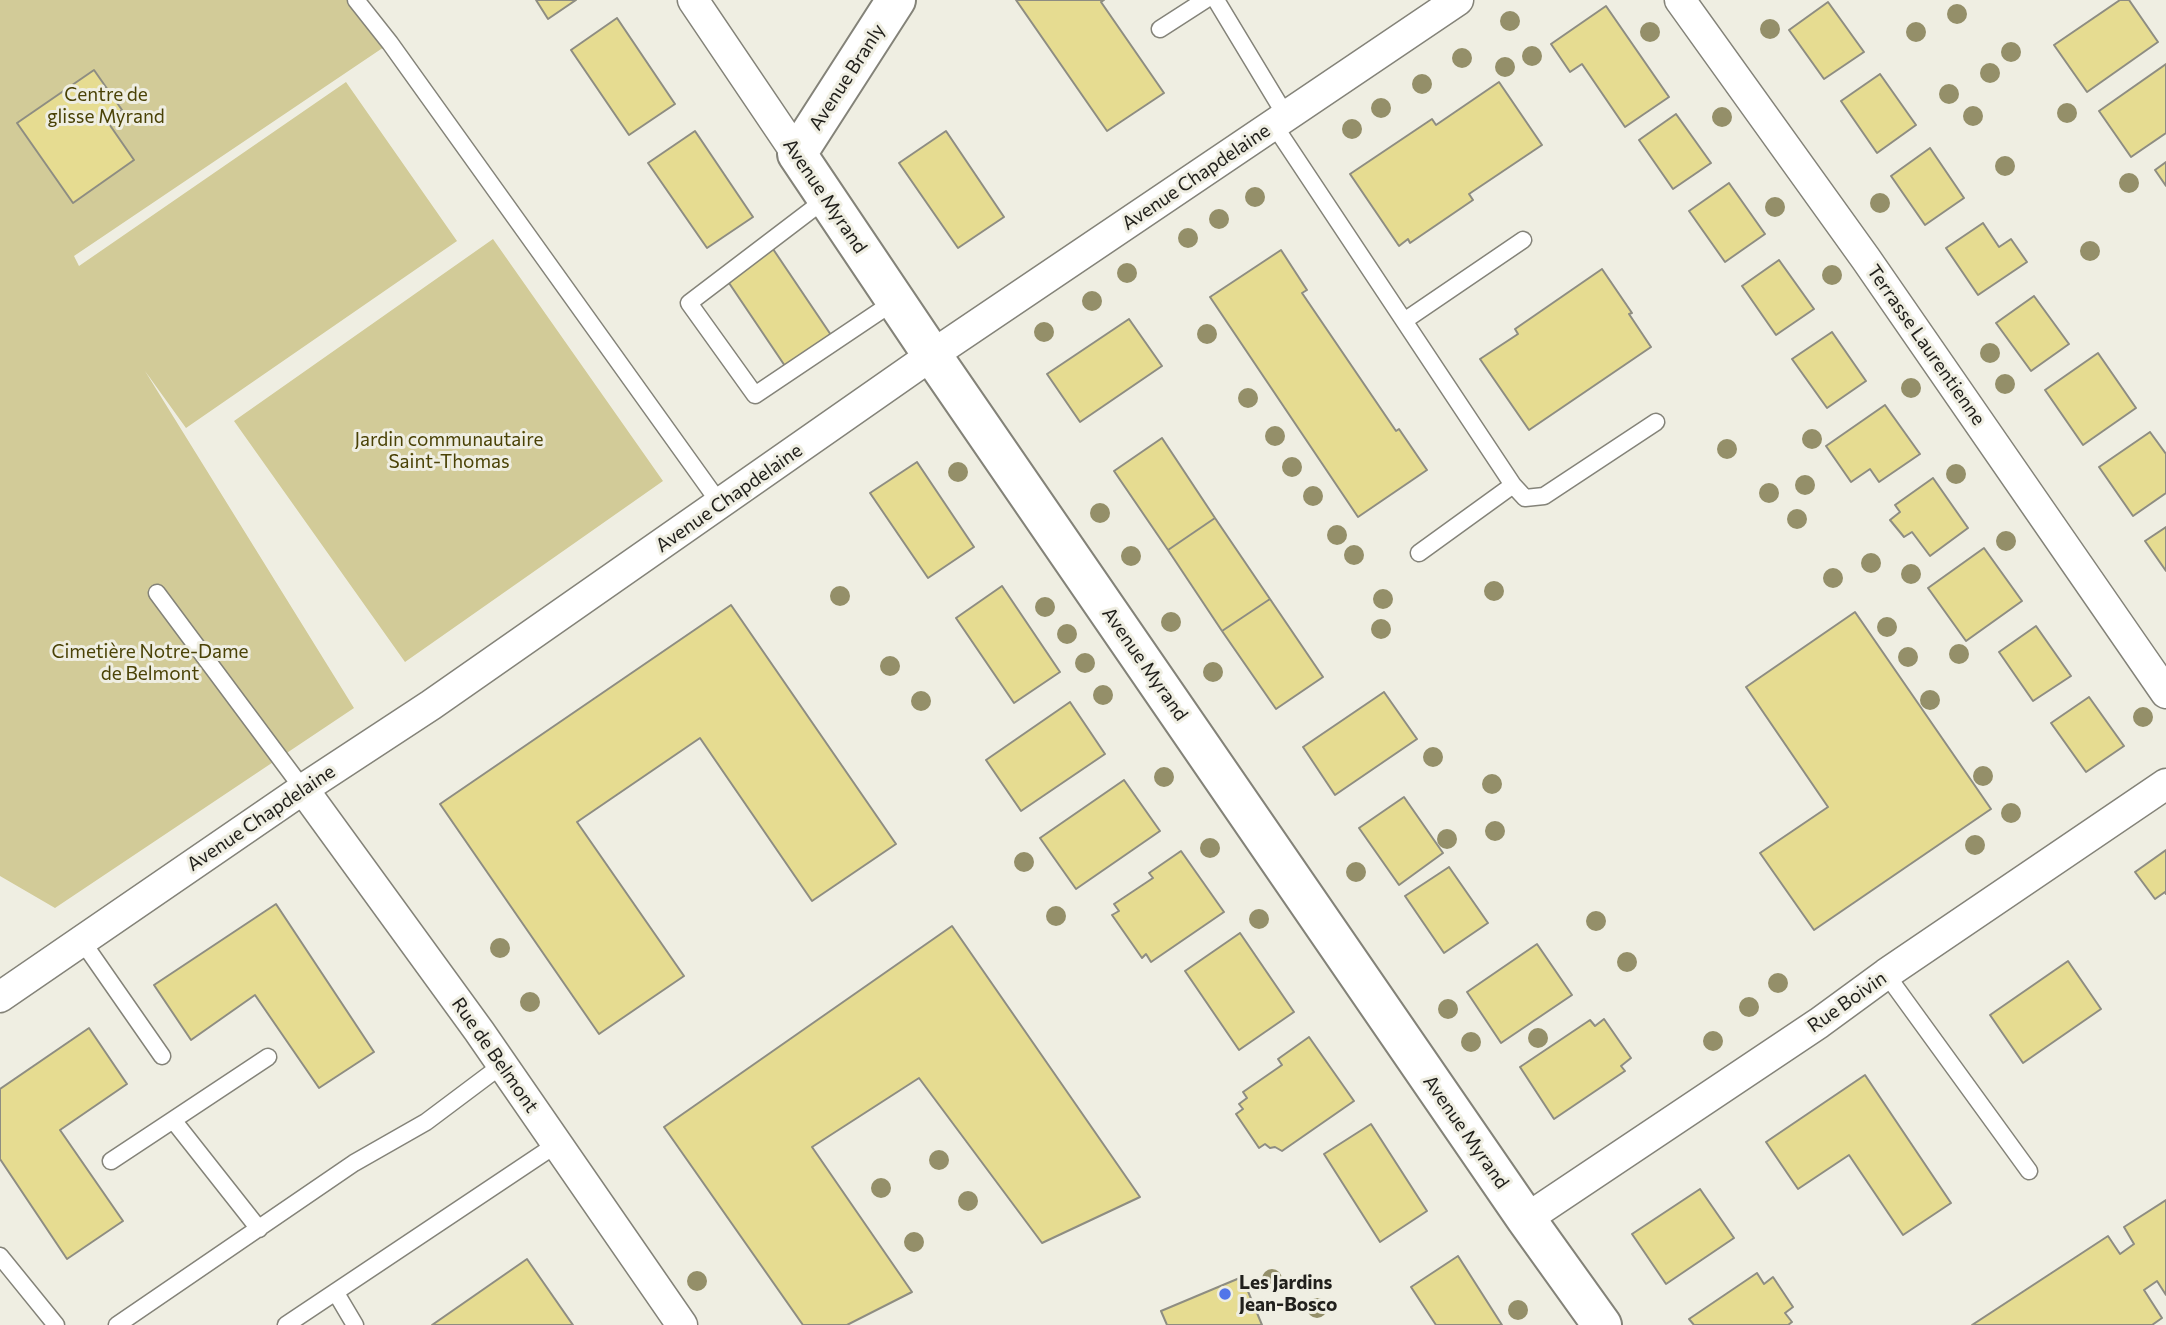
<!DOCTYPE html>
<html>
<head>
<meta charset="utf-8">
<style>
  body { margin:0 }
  canvas { display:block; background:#efeee2 }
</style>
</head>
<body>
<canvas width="2166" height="1325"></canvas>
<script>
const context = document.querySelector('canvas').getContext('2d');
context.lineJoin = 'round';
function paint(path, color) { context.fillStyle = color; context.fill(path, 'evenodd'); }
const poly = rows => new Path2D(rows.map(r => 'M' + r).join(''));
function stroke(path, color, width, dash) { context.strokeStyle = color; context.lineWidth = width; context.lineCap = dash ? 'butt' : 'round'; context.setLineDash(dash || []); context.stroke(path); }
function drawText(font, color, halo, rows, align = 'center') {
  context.font = font + ' Commissioner,sans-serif'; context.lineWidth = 6; context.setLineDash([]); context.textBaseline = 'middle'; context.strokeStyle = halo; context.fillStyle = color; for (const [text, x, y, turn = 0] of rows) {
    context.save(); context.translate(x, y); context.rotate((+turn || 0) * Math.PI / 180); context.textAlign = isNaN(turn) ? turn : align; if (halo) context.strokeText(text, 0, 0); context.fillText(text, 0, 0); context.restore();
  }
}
paint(poly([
  [0,0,356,0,390,43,74,256,79,266,346,82,457,241,186,428,145,371,354,708,55,908,0,876],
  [493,239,663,481,405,662,234,421]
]), '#d2cb98');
const building = poly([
  [536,0,576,0,548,19,536,0],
  [1016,0,1104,0,1101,2,1164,93,1107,131,1016,0],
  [2120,0,2129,0,2158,42,2087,92,2054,45,2120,0],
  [1828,2,1864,52,1824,79,1789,30,1828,2],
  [1606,6,1669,97,1625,127,1582,64,1570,72,1551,44,1606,6],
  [617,18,675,104,629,135,571,50,617,18],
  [2166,64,2166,133,2131,157,2099,111,2166,64],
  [94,70,122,110,107,121,134,160,73,203,17,123,94,70],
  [1880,74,1916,125,1877,153,1841,101,1880,74],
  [1499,82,1542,145,1469,194,1473,200,1410,243,1408,239,1399,246,1350,174,1432,119,1436,125,1499,82],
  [1676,114,1711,163,1673,189,1639,140,1676,114],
  [695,131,753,217,707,248,648,163,695,131],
  [946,131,1004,217,958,248,899,163,946,131],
  [1930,148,1964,198,1925,225,1891,176,1930,148],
  [2166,162,2166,186,2155,170,2166,162],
  [1729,183,1765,234,1725,262,1689,211,1729,183],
  [1983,223,1999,247,2011,239,2027,262,1978,295,1946,248,1983,223],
  [773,249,831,335,785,366,727,280,773,249],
  [1281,250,1307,290,1302,293,1396,431,1399,429,1427,470,1358,517,1210,297,1281,250],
  [1779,260,1814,309,1776,335,1742,286,1779,260],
  [1602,269,1632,313,1629,314,1651,347,1529,430,1480,359,1518,334,1515,329,1602,269],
  [2034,296,2069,344,2031,371,1996,323,2034,296],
  [1129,319,1162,366,1080,422,1047,374,1129,319],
  [1832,332,1866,381,1827,408,1792,359,1832,332],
  [2098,353,2136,408,2083,445,2045,390,2098,353],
  [1885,405,1920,454,1879,482,1870,469,1851,482,1826,446,1885,405],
  [2150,432,2166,454,2166,493,2133,516,2099,467,2150,432],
  [1162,438,1215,518,1168,550,1114,471,1162,438],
  [917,462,974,547,928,578,870,493,917,462],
  [1933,478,1968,528,1930,556,1912,532,1904,537,1890,520,1900,512,1895,505,1933,478],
  [1215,518,1270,599,1222,631,1168,550,1215,518],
  [2166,527,2166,571,2145,541,2166,527],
  [1984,548,2022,601,1966,641,1928,588,1984,548],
  [1002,586,1060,672,1014,703,956,618,1002,586],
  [1270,599,1323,677,1276,709,1222,631,1270,599],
  [731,605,896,844,812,901,700,738,577,822,684,976,599,1034,440,804,731,605],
  [1855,612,1991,809,1814,930,1760,853,1828,807,1746,687,1855,612],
  [2036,626,2071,676,2033,701,1999,652,2036,626],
  [1384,692,1417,739,1335,795,1303,747,1384,692],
  [2089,697,2124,746,2086,772,2051,723,2089,697],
  [1070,702,1105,754,1021,811,986,760,1070,702],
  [1124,780,1160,831,1076,889,1040,838,1124,780],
  [1404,797,1443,853,1399,885,1359,828,1404,797],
  [2166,850,2166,894,2165,892,2155,899,2135,872,2166,850],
  [1181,851,1224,912,1151,962,1146,954,1142,958,1112,915,1119,911,1114,904,1153,878,1149,873,1181,851],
  [1449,867,1488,923,1444,953,1405,896,1449,867],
  [276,904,374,1052,319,1088,255,995,191,1040,154,985,276,904],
  [952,926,1140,1197,1042,1243,919,1078,812,1147,912,1292,847,1325,803,1325,664,1127,952,926],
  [1240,933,1294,1012,1239,1050,1185,971,1240,933],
  [1537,944,1572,995,1501,1043,1467,992,1537,944],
  [2068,961,2101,1009,2023,1063,1990,1015,2068,961],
  [1604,1019,1631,1058,1621,1066,1625,1071,1554,1119,1520,1067,1590,1020,1595,1026,1604,1019],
  [89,1028,127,1084,60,1130,123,1221,67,1259,0,1159,0,1089,89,1028],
  [1309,1037,1354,1101,1282,1151,1275,1147,1270,1148,1265,1144,1259,1148,1236,1114,1243,1109,1239,1104,1247,1098,1243,1092,1282,1065,1278,1059,1309,1037],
  [1865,1075,1951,1203,1903,1235,1849,1155,1798,1189,1766,1142,1865,1075],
  [1371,1124,1427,1211,1380,1242,1324,1154,1371,1124],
  [1700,1189,1734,1238,1666,1284,1632,1234,1700,1189],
  [2166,1200,2166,1295,2157,1281,2144,1290,2162,1318,2152,1325,1972,1325,2108,1236,2120,1254,2134,1244,2124,1227,2166,1200],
  [1458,1256,1502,1325,1436,1325,1411,1287,1458,1256],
  [527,1259,573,1325,432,1325,527,1259],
  [1757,1273,1764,1284,1773,1277,1793,1307,1785,1313,1792,1322,1788,1325,1694,1325,1689,1319,1757,1273],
  [1242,1277,1262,1325,1167,1325,1161,1311,1242,1277]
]);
paint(building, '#e6dc91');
stroke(building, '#8e8d82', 2);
const service = poly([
  [356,0,390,43,721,505],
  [1216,0,1286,116],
  [1160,29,1205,0],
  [1274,125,1513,485,1525,498,1544,496,1656,422],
  [827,198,689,303,755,395,895,301],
  [1404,321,1523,240],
  [1419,553,1513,485],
  [157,593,303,789],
  [82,941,162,1056],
  [1886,974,2029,1171],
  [111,1161,173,1120],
  [259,1229,173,1120,268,1057],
  [0,1256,56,1325],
  [336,1293,355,1325],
  [117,1325,354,1163,426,1122,502,1065],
  [286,1325,557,1144]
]);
const minor = poly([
  [693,0,797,154],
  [1680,0,1866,259,2166,693],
  [303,789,479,1031,682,1325],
  [0,997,303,789,431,705,932,355,1458,0],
  [1526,1219,1819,1023,1886,974,2166,784]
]);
const tertiary = poly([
  [896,0,797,154,932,355,1526,1219,1602,1325]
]);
stroke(service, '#848379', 19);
stroke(minor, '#848379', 33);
stroke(tertiary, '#848379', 42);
stroke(service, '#fff', 16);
stroke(minor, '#fff', 30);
stroke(tertiary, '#fff', 38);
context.fillStyle = '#948f69';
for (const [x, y] of [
  [1957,14],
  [1510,21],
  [1770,29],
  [1650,32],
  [1916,32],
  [2011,52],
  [1532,56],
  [1462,58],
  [1505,67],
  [1990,73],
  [1422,84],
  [1949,94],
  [1381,108],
  [2067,113],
  [1973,116],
  [1722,117],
  [1352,129],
  [2005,166],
  [2129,183],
  [1255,197],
  [1880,203],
  [1775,207],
  [1219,219],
  [1188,238],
  [2090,251],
  [1127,273],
  [1832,275],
  [1092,301],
  [1044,332],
  [1207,334],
  [1990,353],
  [2005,384],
  [1911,388],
  [1248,398],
  [1275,436],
  [1812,439],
  [1727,449],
  [1292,467],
  [958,472],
  [1956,474],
  [1805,485],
  [1769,493],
  [1313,496],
  [1100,513],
  [1797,519],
  [1337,535],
  [2006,541],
  [1354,555],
  [1131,556],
  [1871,563],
  [1911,574],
  [1833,578],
  [1494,591],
  [840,596],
  [1383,599],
  [1045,607],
  [1171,622],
  [1887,627],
  [1381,629],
  [1067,634],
  [1959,654],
  [1908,657],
  [1085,663],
  [890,666],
  [1213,672],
  [1103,695],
  [1930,700],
  [921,701],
  [2143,717],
  [1433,757],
  [1983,776],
  [1164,777],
  [1492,784],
  [2011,813],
  [1495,831],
  [1447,839],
  [1975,845],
  [1210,848],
  [1024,862],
  [1356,872],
  [1056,916],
  [1259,919],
  [1596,921],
  [500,948],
  [1627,962],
  [1778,983],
  [530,1002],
  [1749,1007],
  [1448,1009],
  [1538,1038],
  [1713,1041],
  [1471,1042],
  [939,1160],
  [881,1188],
  [968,1201],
  [914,1242],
  [1272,1279],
  [697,1281],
  [1317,1308],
  [1518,1310]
]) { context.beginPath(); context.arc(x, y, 10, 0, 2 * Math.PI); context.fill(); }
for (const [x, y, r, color] of [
  [1225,1294,7,"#5175e9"]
]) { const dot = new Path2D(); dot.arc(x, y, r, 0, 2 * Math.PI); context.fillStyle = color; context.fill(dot); stroke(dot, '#efeee2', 2.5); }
drawText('19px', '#21201c', '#efeee2', [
  ["Avenue Branly",847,77,-57],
  ["Avenue Chapdelaine",1196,177,-34],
  ["Avenue Myrand",825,196,56],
  ["Terrasse Laurentienne",1926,345,55],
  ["Avenue Chapdelaine",729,498,-35],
  ["Avenue Myrand",1145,664,55],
  ["Avenue Chapdelaine",261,818,-34],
  ["Rue Boivin",1847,1002,-35],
  ["Rue de Belmont",495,1055,55],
  ["Avenue Myrand",1466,1132,55]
]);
drawText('19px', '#4a4206', '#efeee2', [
  ["Centre de",106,95],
  ["glisse Myrand",106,117],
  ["Jardin communautaire",449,440],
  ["Saint-Thomas",449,462],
  ["Cimetière Notre-Dame",150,652],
  ["de Belmont",150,674]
]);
drawText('bold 19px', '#21201c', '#efeee2', [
  ["Les Jardins",1239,1283],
  ["Jean-Bosco",1239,1305]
], 'left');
</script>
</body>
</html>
